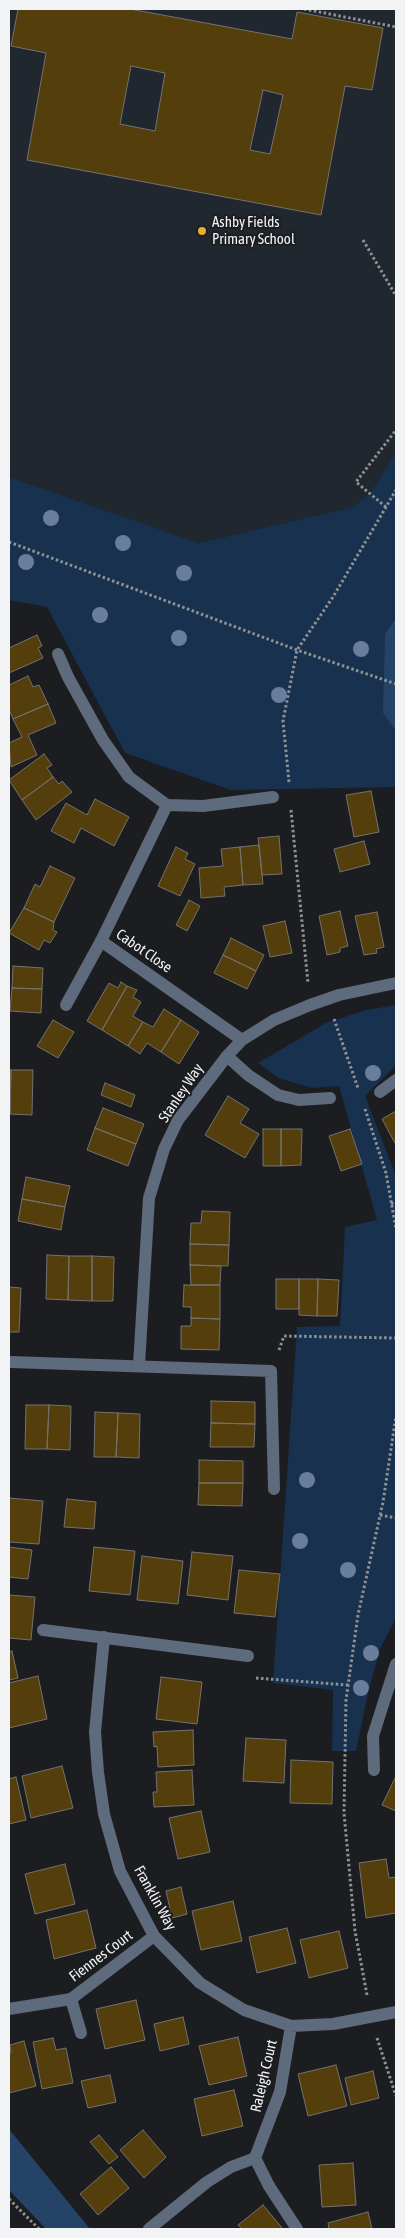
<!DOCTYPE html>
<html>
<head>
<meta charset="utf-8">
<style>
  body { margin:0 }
  #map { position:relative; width:405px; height:2238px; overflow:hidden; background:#1c1d20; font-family:"Asap Condensed",sans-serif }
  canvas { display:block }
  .frame { position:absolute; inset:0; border:10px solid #f1f3f4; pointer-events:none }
</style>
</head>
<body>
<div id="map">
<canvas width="405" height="2238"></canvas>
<div class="frame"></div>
</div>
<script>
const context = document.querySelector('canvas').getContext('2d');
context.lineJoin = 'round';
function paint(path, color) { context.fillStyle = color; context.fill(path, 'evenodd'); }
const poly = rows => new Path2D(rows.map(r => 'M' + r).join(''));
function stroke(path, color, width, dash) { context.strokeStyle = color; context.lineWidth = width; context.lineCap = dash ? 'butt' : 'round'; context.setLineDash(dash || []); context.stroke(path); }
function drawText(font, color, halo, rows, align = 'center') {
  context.font = font + ' "Asap Condensed",sans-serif'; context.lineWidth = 4; context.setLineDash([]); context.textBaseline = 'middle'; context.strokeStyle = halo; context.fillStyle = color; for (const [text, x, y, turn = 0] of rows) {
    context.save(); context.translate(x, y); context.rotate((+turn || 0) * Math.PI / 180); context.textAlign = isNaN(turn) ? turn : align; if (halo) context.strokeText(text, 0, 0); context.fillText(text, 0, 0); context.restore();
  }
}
paint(poly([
  [9,9,396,9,396,453,370,493,353,507,199,543,9,477]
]), '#21272e');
paint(poly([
  [396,453,396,787,231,790,125,753,47,607,9,600,9,477,199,543,353,507,370,493],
  [396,1005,396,1065,365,1096,396,1176,396,1618,380,1649,368,1693,356,1751,332,1751,333,1690,273,1683,297,1327,340,1326,345,1227,377,1220,339,1086,312,1088,278,1078,258,1063,326,1023,366,1010]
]), '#17314f');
paint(poly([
  [396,618,396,731,383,713,385,634],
  [9,2129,90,2229,46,2229,9,2190]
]), '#254366');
const building = poly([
  [18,9,130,9,292,39,297,12,383,28,372,90,345,86,321,215,27,160,46,53,11,46,18,9],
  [131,66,165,73,155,131,120,124,131,66],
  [263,90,283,95,270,154,250,150,263,90],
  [37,635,42,646,38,648,43,658,9,673,9,648,37,635],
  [28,676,33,687,39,685,48,704,13,719,9,709,9,685,28,676],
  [48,704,56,723,28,735,37,755,11,767,9,743,22,737,13,719,48,704],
  [44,754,52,765,47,768,53,777,22,800,9,780,44,754],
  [53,777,59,784,62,781,72,792,36,820,22,800,53,777],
  [371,791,379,832,354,837,346,795,371,791],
  [95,799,129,817,114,846,81,828,74,843,51,831,66,803,87,815,95,799],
  [279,836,282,874,262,875,258,838,279,836],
  [364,841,370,864,340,872,334,849,364,841],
  [259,845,263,884,243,885,240,847,259,845],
  [176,847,188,853,185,859,195,864,180,896,158,886,176,847],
  [240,847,243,885,224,887,225,896,201,898,199,868,223,866,221,849,240,847],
  [50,866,75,878,54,922,24,908,35,884,40,887,50,866],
  [189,900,200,906,187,931,176,925,189,900],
  [24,908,54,922,53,930,57,932,50,943,44,940,39,950,9,933,24,908],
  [340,911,348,946,340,948,340,952,327,955,319,916,340,911],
  [377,912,384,947,376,949,377,953,364,955,355,916,377,912],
  [285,921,292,953,270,957,263,926,285,921],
  [231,938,264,955,256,971,223,955,231,938],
  [223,955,256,971,247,989,214,973,223,955],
  [13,966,43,968,42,989,12,988,13,966],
  [121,982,127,986,102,1030,87,1021,109,983,118,988,121,982],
  [127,986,137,990,133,997,141,1002,133,1016,143,1022,128,1046,102,1030,127,986],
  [12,988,42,989,41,1013,10,1011,12,988],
  [164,1009,181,1020,161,1052,147,1043,140,1054,128,1046,143,1022,153,1027,164,1009],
  [53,1020,74,1032,58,1058,37,1046,53,1020],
  [181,1020,199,1032,179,1064,161,1052,181,1020],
  [9,1070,11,1070,10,1114,9,1114,9,1070],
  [11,1070,33,1070,32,1115,10,1114,11,1070],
  [105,1083,135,1095,131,1107,101,1095,105,1083],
  [228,1096,249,1109,240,1123,259,1134,245,1158,205,1135,228,1096],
  [103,1108,144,1124,136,1144,95,1128,103,1108],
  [396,1111,396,1145,382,1119,396,1111],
  [95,1128,136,1144,128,1166,87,1150,95,1128],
  [263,1129,281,1129,281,1166,263,1166,263,1129],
  [281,1129,302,1129,301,1165,281,1166,281,1129],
  [350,1129,362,1164,341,1171,329,1136,350,1129],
  [26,1177,70,1186,65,1207,22,1199,26,1177],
  [22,1199,65,1207,61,1230,18,1221,22,1199],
  [202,1211,230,1212,229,1245,190,1244,191,1223,201,1223,202,1211],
  [190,1244,229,1245,228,1266,190,1265,190,1244],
  [47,1255,69,1256,68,1300,46,1299,47,1255],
  [69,1256,92,1256,92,1301,68,1300,69,1256],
  [92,1256,114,1257,113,1301,92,1301,92,1256],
  [190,1265,221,1266,220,1285,191,1285,190,1265],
  [276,1279,299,1279,299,1309,276,1309,276,1279],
  [299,1279,318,1279,317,1316,299,1315,299,1279],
  [318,1279,339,1280,337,1316,317,1316,318,1279],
  [184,1285,220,1285,220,1319,191,1318,191,1307,183,1307,184,1285],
  [9,1287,21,1288,19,1332,9,1332,9,1287],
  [191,1318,220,1319,219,1350,181,1349,181,1326,191,1326,191,1318],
  [211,1401,255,1402,255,1424,211,1423,211,1401],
  [26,1405,49,1405,47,1449,25,1449,26,1405],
  [49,1405,71,1406,70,1450,47,1449,49,1405],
  [95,1412,118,1413,116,1457,94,1457,95,1412],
  [118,1413,140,1414,139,1458,116,1457,118,1413],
  [211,1423,255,1424,254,1447,210,1447,211,1423],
  [199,1460,243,1461,243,1483,199,1483,199,1460],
  [199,1483,243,1483,242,1506,198,1505,199,1483],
  [9,1498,43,1501,39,1544,9,1542,9,1498],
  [67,1499,96,1502,94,1529,64,1527,67,1499],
  [9,1547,32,1550,28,1579,9,1577,9,1547],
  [94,1547,135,1551,130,1595,89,1591,94,1547],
  [192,1552,233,1556,228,1600,187,1595,192,1552],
  [142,1556,183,1561,178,1604,137,1600,142,1556],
  [239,1570,280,1574,275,1617,234,1613,239,1570],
  [9,1595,35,1597,31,1640,9,1638,9,1595],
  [12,1651,18,1678,9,1680,9,1652,12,1651],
  [38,1676,47,1719,9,1728,9,1683,38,1676],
  [161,1677,202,1682,197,1724,156,1719,161,1677],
  [193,1730,194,1765,158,1767,157,1746,154,1747,153,1732,193,1730],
  [246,1738,286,1740,284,1783,243,1781,246,1738],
  [291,1760,333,1762,332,1804,290,1803,291,1760],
  [62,1766,73,1808,31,1818,22,1776,62,1766],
  [192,1770,194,1805,154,1807,153,1792,157,1792,156,1772,192,1770],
  [396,1776,396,1811,382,1805,396,1776],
  [16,1777,26,1820,9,1824,9,1779,16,1777],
  [201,1811,210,1852,178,1859,169,1818,201,1811],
  [386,1859,389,1878,396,1877,396,1913,366,1918,359,1863,386,1859],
  [65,1864,75,1904,35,1914,25,1874,65,1864],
  [181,1887,187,1914,172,1918,166,1891,181,1887],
  [233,1901,242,1941,201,1950,192,1911,233,1901],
  [87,1910,96,1948,54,1959,46,1920,87,1910],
  [287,1928,296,1963,257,1973,249,1937,287,1928],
  [339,1931,348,1968,309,1978,300,1940,339,1931],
  [136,2000,145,2040,105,2049,96,2009,136,2000],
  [183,2017,189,2044,160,2051,154,2024,183,2017],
  [238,2037,247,2076,209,2085,199,2046,238,2037],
  [53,2038,56,2050,66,2048,73,2083,42,2089,33,2042,53,2038],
  [24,2041,36,2086,9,2093,9,2053,11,2053,10,2045,24,2041],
  [336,2065,347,2106,308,2116,298,2074,336,2065],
  [373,2071,379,2098,351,2105,345,2078,373,2071],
  [110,2075,116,2102,88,2108,81,2081,110,2075],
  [234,2090,243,2126,202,2136,194,2099,234,2090],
  [143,2130,166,2157,144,2178,120,2150,143,2130],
  [99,2135,118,2157,109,2164,90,2142,99,2135],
  [353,2163,356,2205,322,2207,319,2165,353,2163],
  [111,2167,129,2188,98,2215,80,2194,111,2167],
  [263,2205,283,2229,242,2229,238,2225,263,2205],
  [368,2212,372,2229,329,2229,328,2223,368,2212]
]);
paint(building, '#543f0c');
stroke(building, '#74726e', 1);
stroke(poly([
  [304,9,396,27],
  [363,240,396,296],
  [386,507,356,482,396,430],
  [9,542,297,650,396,684],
  [289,782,283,721,297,650,333,597,396,490],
  [291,810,308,983],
  [334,1019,358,1088],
  [365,1109,386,1173,396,1229],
  [391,1203,396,1204],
  [279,1350,284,1336,396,1338],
  [380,1515,396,1518],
  [256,1678,348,1685],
  [367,1995,355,1931,344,1813,346,1700,358,1615,383,1502,396,1416],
  [377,2038,396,2096],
  [9,2199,39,2229]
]), '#909193', 3, [2.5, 2.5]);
stroke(poly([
  [58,654,68,677,103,740,129,777,167,805,203,806,273,797],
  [66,1005,101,941],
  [227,1056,248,1075,278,1095,299,1100,330,1098],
  [380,1092,396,1080],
  [11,1362,271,1371,274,1489],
  [43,1630,248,1656],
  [374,1770,373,1736,396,1664],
  [9,2009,71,1999],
  [269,2186,297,2229],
  [149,2229,207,2182,231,2167,255,2158]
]), '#5d6b7c', 12);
stroke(poly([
  [167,805,101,941,242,1040],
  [139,1365,149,1198,164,1149,178,1120,227,1056,242,1040,274,1020,310,1005,339,995,396,983],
  [104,1637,95,1732,98,1772,104,1814,120,1871,154,1936,200,1983,244,2010,291,2026,333,2024,396,2012],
  [81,2033,71,1999,154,1936],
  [269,2186,255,2158,280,2092,291,2026]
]), '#5d6b7c', 12);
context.fillStyle = '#687e9b';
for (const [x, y] of [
  [51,518],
  [123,543],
  [26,562],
  [184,573],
  [100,615],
  [179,638],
  [361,649],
  [279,695],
  [373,1073],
  [307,1480],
  [300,1541],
  [348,1570],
  [371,1653],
  [361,1688]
]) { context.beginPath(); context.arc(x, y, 8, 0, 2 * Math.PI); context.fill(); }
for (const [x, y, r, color] of [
  [202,231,5,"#e2ae34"]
]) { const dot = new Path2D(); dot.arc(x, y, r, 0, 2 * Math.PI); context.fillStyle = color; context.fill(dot); stroke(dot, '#1c1d20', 2); }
drawText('15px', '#f1f3f4', '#1c1d20', [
  ["Ashby Fields",212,222],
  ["Primary School",212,239]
], 'left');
drawText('15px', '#f1f3f4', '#1c1d20', [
  ["Cabot Close",144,951,35],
  ["Stanley Way",181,1093,-56],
  ["Franklin Way",155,1898,61],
  ["Fiennes Court",101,1956,-37],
  ["Raleigh Court",264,2076,-77]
]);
</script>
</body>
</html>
